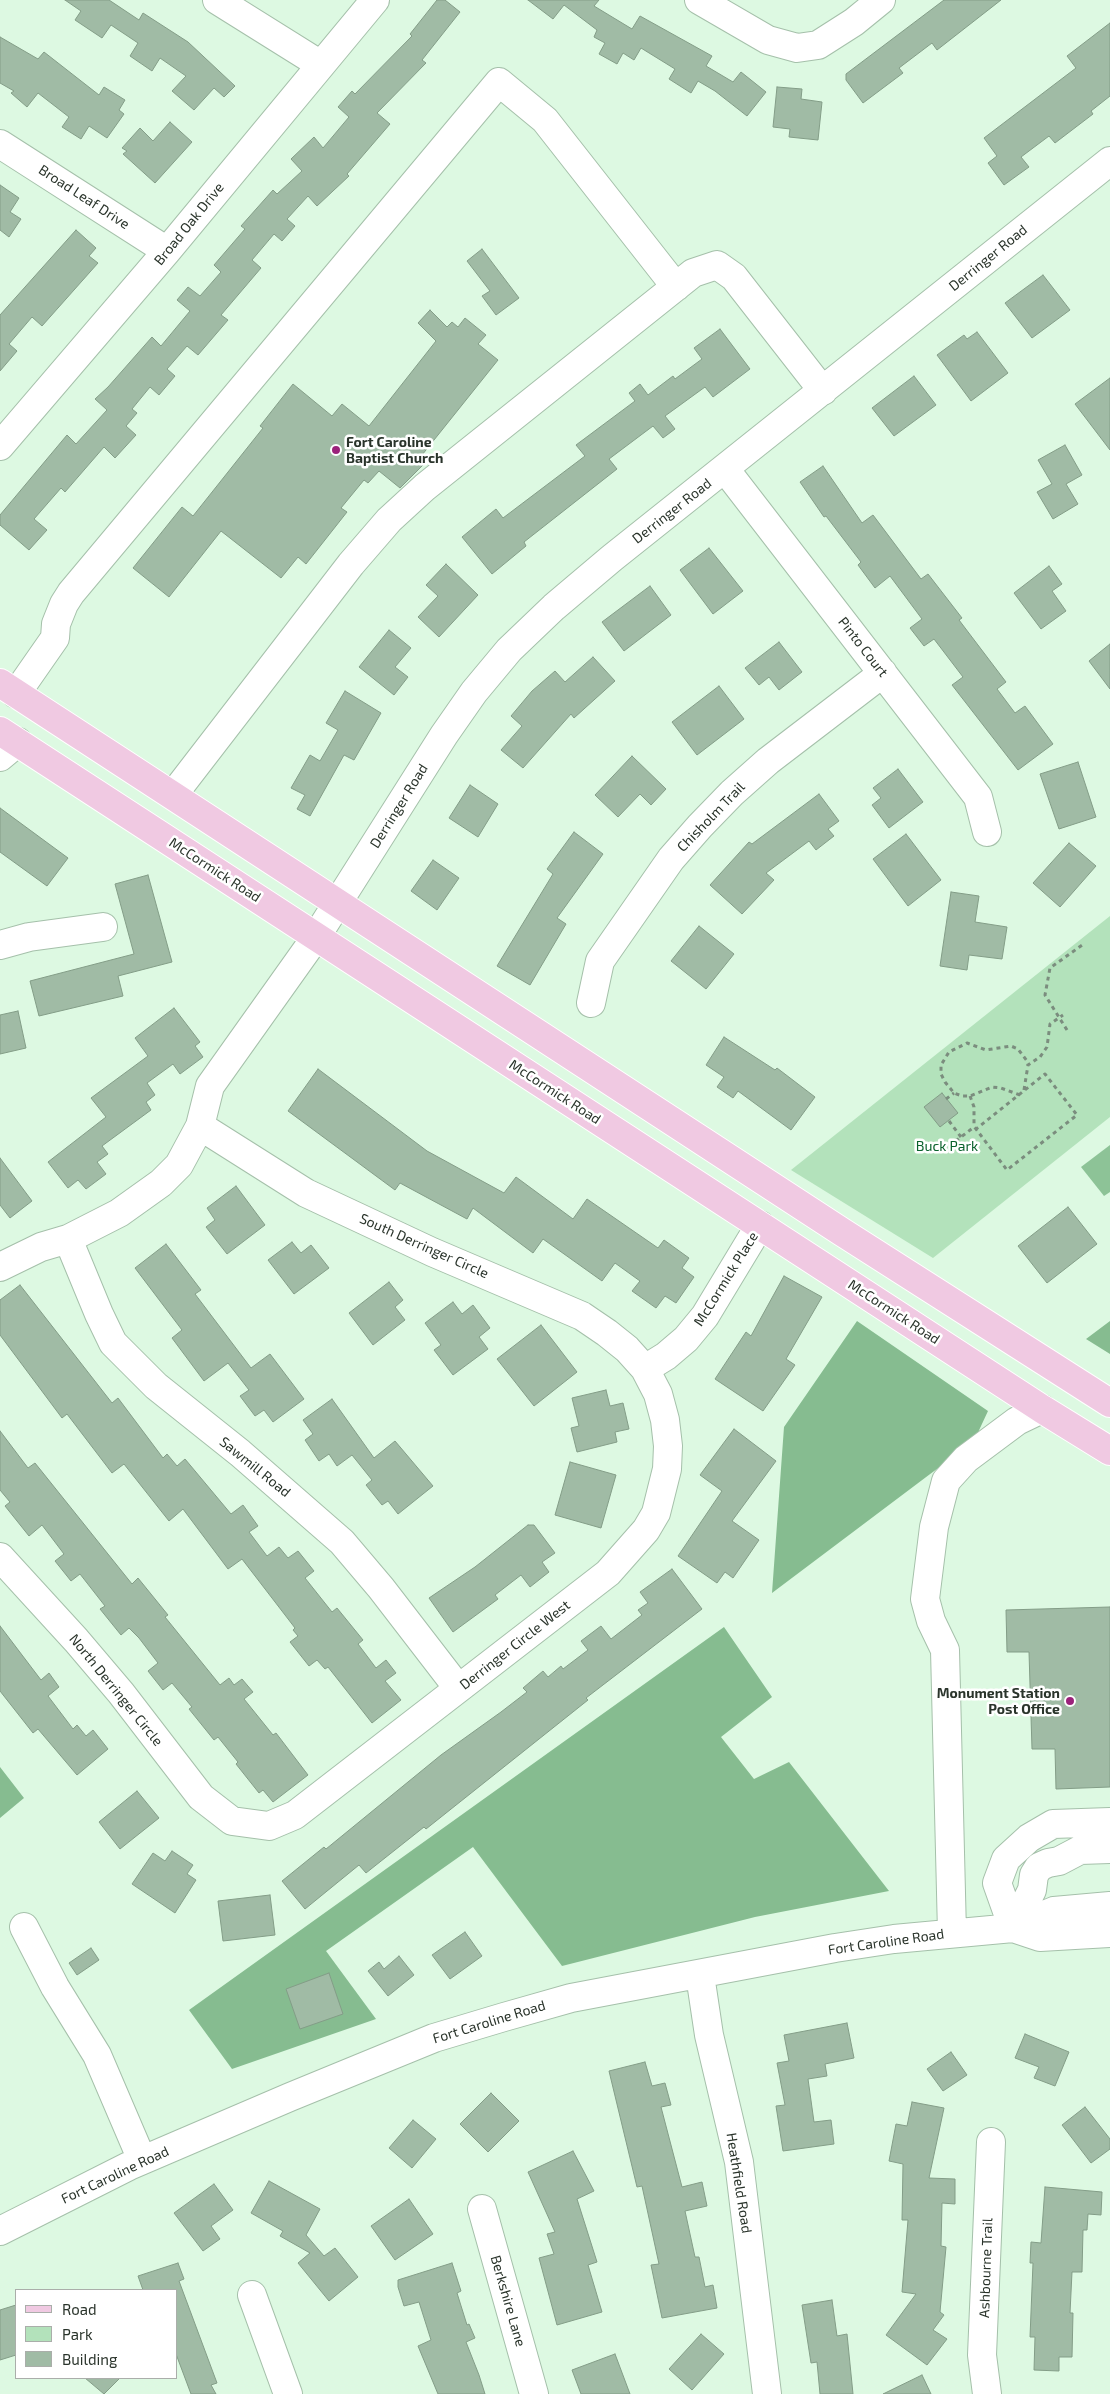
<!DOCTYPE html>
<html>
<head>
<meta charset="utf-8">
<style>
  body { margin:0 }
  #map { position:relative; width:1110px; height:2394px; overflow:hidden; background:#ddf9e2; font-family:"Exo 2",sans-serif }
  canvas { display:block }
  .legend { position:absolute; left:15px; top:2289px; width:162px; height:90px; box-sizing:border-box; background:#fff; border:1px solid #aaaeaa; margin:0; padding:6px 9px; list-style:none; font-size:15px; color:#2a342b }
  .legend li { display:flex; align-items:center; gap:10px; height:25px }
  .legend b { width:25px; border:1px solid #aaaeaa }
</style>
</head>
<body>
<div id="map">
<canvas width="1110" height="2394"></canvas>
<ul class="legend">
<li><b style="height:6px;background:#f0c9e2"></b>Road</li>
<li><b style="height:14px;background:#b3e2bb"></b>Park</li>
<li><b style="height:14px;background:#a0bba5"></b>Building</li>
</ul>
</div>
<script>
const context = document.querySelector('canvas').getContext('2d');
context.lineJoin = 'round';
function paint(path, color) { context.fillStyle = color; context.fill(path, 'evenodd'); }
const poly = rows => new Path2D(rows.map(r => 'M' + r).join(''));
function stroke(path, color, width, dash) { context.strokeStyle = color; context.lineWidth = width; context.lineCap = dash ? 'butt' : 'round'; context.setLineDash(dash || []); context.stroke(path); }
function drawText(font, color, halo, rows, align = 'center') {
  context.font = font + ' "Exo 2",sans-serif'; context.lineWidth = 5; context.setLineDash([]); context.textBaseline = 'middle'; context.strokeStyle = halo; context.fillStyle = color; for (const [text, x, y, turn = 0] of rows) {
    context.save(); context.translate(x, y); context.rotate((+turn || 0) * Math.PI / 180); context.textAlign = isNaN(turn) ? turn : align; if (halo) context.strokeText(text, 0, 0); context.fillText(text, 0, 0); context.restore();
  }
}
paint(poly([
  [1110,916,1110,1117,933,1258,791,1170]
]), '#b3e2bb');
paint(poly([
  [857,1321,988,1411,974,1441,772,1593,784,1427],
  [1110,1321,1110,1354,1086,1339],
  [724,1627,772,1697,721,1737,754,1779,789,1762,889,1891,755,1917,562,1966,473,1847,326,1951,376,2019,232,2069,189,2010],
  [0,1767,24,1798,0,1818]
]), '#86bc90');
paint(poly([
  [1110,1145,1110,1192,1104,1196,1081,1167]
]), '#8dc397');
const building = poly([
  [65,0,109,0,139,20,143,13,188,42,235,86,224,97,214,88,194,110,172,91,186,76,160,58,152,71,130,56,138,43,111,25,102,38,75,20,81,11,65,0],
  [437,0,445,0,460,12,422,60,426,63,377,113,390,124,347,174,349,176,317,206,308,196,287,219,295,226,282,241,274,234,252,260,261,268,221,315,228,320,198,355,187,346,167,369,175,376,159,395,150,387,132,409,137,413,126,426,136,435,115,458,104,447,65,492,61,488,34,519,47,530,29,550,0,525,0,515,67,435,76,444,107,410,95,399,108,387,152,337,161,346,190,311,177,300,188,287,200,296,221,272,214,265,245,229,241,226,273,190,277,194,302,171,291,159,314,137,323,148,349,117,338,107,352,91,355,94,412,36,410,34,437,0],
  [528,0,599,0,594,6,632,29,640,16,712,56,706,66,733,82,741,72,766,92,747,116,715,91,698,81,691,93,669,79,675,69,641,48,634,60,623,53,617,64,599,54,605,43,594,37,597,30,564,5,553,19,528,0],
  [944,0,1001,0,937,50,932,43,899,68,903,73,863,103,846,80,846,74,944,0],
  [1110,23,1110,96,1091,111,1093,114,1055,143,1049,136,1021,157,1029,167,1004,185,988,163,997,156,984,138,1076,68,1067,56,1110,23],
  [0,37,38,59,44,52,99,95,104,87,125,100,119,110,124,114,107,138,89,126,81,139,62,127,69,117,38,93,27,107,11,93,14,91,0,83,0,37],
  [777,87,802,89,801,99,822,102,818,140,789,137,790,129,773,127,777,87],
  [170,122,192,142,155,183,123,154,127,151,122,148,140,128,153,141,170,122],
  [0,185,19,198,10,212,21,219,9,237,0,230,0,185],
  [76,230,96,248,89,256,98,263,42,326,32,317,9,344,17,351,0,371,0,315,76,230],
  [482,249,519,298,496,315,482,296,490,291,467,261,482,249],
  [1043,275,1070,310,1032,338,1005,303,1043,275],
  [430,310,447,327,452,322,458,327,465,318,486,335,478,344,498,360,418,460,423,465,400,488,379,471,368,483,364,480,341,508,347,512,306,564,298,557,281,578,221,531,169,597,133,568,182,507,193,516,263,428,260,426,293,384,332,416,342,404,369,426,436,341,418,323,430,310],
  [720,329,750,369,713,397,705,387,665,416,675,429,663,438,653,426,609,459,617,469,524,542,526,546,492,574,462,537,496,509,503,518,585,456,576,445,635,401,629,393,640,384,648,395,673,376,675,379,702,359,694,348,720,329],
  [977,332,1008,373,971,401,937,355,964,335,967,339,977,332],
  [914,376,936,405,894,436,872,408,914,376],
  [1110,378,1110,450,1075,404,1110,378],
  [1065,445,1082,475,1066,484,1078,504,1053,519,1037,492,1052,484,1038,460,1065,445],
  [823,466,862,523,873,515,921,579,928,574,962,618,959,620,1006,682,997,689,1015,713,1025,706,1053,744,1018,770,952,685,963,677,934,639,924,646,910,628,922,619,890,576,875,588,858,565,861,562,826,516,824,517,800,482,823,466],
  [709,548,743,591,713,614,680,570,709,548],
  [446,564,478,595,439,637,418,617,438,596,426,585,446,564],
  [1049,566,1062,584,1052,591,1066,611,1041,629,1014,593,1049,566],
  [650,586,671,615,624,651,602,622,650,586],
  [389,630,411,648,395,667,408,677,394,695,359,667,389,630],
  [779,642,802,672,779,690,769,677,759,685,745,668,779,642],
  [1110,644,1110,689,1089,661,1110,644],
  [593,657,615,681,574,718,571,714,523,768,501,750,522,726,511,716,532,691,555,671,565,682,593,657],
  [719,686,744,719,697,755,672,722,719,686],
  [345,691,381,713,354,760,344,755,310,816,297,809,305,795,291,788,310,755,320,761,338,730,326,723,345,691],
  [632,756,666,789,651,805,640,794,618,817,595,795,632,756],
  [1078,762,1096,817,1059,829,1040,774,1078,762],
  [898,769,923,802,889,828,872,805,881,798,873,788,898,769],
  [470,785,498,804,478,837,449,818,470,785],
  [819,794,839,821,828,829,834,836,816,850,809,841,766,873,774,880,742,914,710,885,749,842,752,844,819,794],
  [0,808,68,858,47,886,0,852,0,808],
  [574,832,603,854,557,918,566,924,530,985,497,966,553,874,547,869,574,832],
  [906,834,941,880,908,906,873,859,906,834],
  [1069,843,1096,866,1060,907,1033,883,1069,843],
  [433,860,459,878,437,910,411,891,433,860],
  [148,875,172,962,118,976,123,996,39,1016,30,981,134,954,115,884,148,875],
  [951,892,979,896,975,922,1007,927,1002,959,969,955,967,970,940,966,951,892],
  [699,926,734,954,706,989,671,961,699,926],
  [174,1008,200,1042,195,1046,203,1057,180,1074,173,1064,147,1083,155,1095,146,1102,151,1110,102,1146,108,1154,97,1162,106,1174,86,1189,78,1180,68,1188,48,1162,106,1117,91,1098,148,1056,135,1038,174,1008],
  [18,1011,26,1048,0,1054,0,1015,18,1011],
  [724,1037,775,1070,777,1068,815,1097,791,1130,738,1091,733,1098,717,1087,724,1077,706,1065,724,1037],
  [318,1069,427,1151,504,1193,516,1177,573,1219,587,1199,658,1248,664,1240,689,1258,682,1268,694,1277,676,1303,665,1296,656,1308,632,1291,640,1281,615,1263,602,1281,543,1239,533,1253,473,1208,467,1219,400,1183,395,1190,288,1111,318,1069],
  [942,1093,958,1113,940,1127,924,1107,942,1093],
  [0,1158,32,1201,10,1218,0,1205,0,1158],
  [236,1186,265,1225,227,1254,206,1227,215,1220,207,1208,236,1186],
  [1068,1207,1097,1244,1047,1283,1018,1246,1068,1207],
  [292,1242,301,1253,311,1245,329,1268,294,1294,268,1260,292,1242],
  [166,1244,201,1290,195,1294,251,1368,270,1354,304,1399,273,1422,264,1410,255,1416,240,1396,249,1390,228,1363,204,1381,172,1338,182,1330,135,1268,166,1244],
  [784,1276,822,1297,786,1359,795,1365,763,1411,715,1379,746,1332,751,1336,784,1276],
  [389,1282,403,1300,395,1307,405,1320,373,1345,349,1313,389,1282],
  [20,1285,112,1403,118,1398,163,1458,167,1454,177,1466,185,1459,231,1514,243,1505,258,1526,249,1532,267,1556,279,1547,288,1558,298,1551,314,1571,305,1578,332,1612,337,1608,363,1640,358,1644,376,1668,386,1660,396,1673,385,1681,401,1700,372,1723,328,1667,325,1669,317,1660,309,1666,290,1642,298,1636,293,1630,295,1628,242,1559,228,1569,183,1509,169,1521,124,1464,112,1473,67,1414,62,1418,0,1335,0,1300,20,1285],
  [453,1302,462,1314,473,1305,490,1328,479,1337,488,1349,453,1375,434,1350,441,1345,425,1323,453,1302],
  [541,1325,577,1372,534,1406,497,1359,541,1325],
  [606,1390,610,1406,623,1403,629,1429,615,1432,617,1442,577,1452,571,1428,579,1426,572,1398,606,1390],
  [332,1399,374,1458,395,1441,433,1486,398,1514,388,1501,382,1505,366,1485,372,1480,352,1455,337,1466,329,1454,319,1461,305,1440,313,1434,303,1420,332,1399],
  [734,1429,776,1461,732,1521,759,1540,733,1578,725,1572,717,1583,678,1556,722,1491,700,1475,734,1429],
  [0,1431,28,1468,35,1463,132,1584,138,1578,168,1615,165,1617,220,1685,229,1678,234,1685,242,1679,253,1692,244,1699,273,1735,276,1733,308,1775,273,1802,263,1790,259,1793,236,1764,238,1762,218,1737,214,1740,189,1709,192,1707,172,1683,163,1690,148,1671,158,1663,139,1638,129,1628,121,1635,100,1609,105,1606,80,1574,71,1581,55,1561,64,1554,42,1525,29,1536,5,1506,10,1502,0,1490,0,1431],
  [570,1462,616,1475,601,1528,555,1515,570,1462],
  [528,1525,534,1525,555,1553,542,1562,549,1572,530,1587,521,1575,495,1595,498,1599,453,1632,429,1598,475,1567,528,1525],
  [672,1569,702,1609,586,1698,588,1700,426,1829,424,1827,366,1873,359,1865,305,1909,282,1881,324,1847,326,1849,441,1755,501,1712,527,1692,523,1688,543,1671,548,1677,561,1666,563,1669,588,1650,581,1641,601,1626,611,1639,642,1615,638,1610,648,1603,640,1592,672,1569],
  [1110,1607,1110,1787,1056,1789,1055,1749,1032,1749,1029,1652,1007,1652,1006,1610,1110,1607],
  [0,1626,41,1680,49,1673,59,1687,48,1696,73,1729,77,1725,86,1736,93,1730,108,1749,77,1775,38,1729,33,1733,0,1691,0,1626],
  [137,1791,159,1818,120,1849,99,1822,137,1791],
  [172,1851,193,1865,187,1874,196,1880,175,1913,132,1884,153,1853,165,1861,172,1851],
  [270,1895,275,1935,223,1941,218,1901,270,1895],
  [465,1932,482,1956,450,1979,432,1955,465,1932],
  [91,1948,99,1960,77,1975,69,1963,91,1948],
  [399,1956,414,1975,388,1996,368,1971,379,1962,384,1969,399,1956],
  [329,1973,343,2014,300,2029,286,1989,329,1973],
  [847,2023,854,2058,825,2064,827,2076,808,2079,814,2122,831,2120,834,2144,783,2151,776,2106,785,2105,777,2063,789,2061,784,2035,847,2023],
  [1025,2034,1069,2052,1055,2086,1034,2078,1039,2067,1015,2058,1025,2034],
  [951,2052,967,2075,943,2091,927,2069,951,2052],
  [645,2062,652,2086,665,2083,671,2105,661,2107,682,2187,702,2182,707,2206,685,2211,695,2257,699,2257,705,2287,713,2285,717,2308,662,2318,651,2265,659,2264,642,2186,637,2187,609,2071,645,2062],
  [491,2093,519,2121,488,2152,460,2124,491,2093],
  [912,2102,944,2108,929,2178,955,2179,955,2204,942,2203,941,2246,946,2247,940,2312,944,2315,933,2330,947,2339,927,2365,886,2335,916,2294,902,2292,908,2220,902,2220,903,2164,889,2161,896,2124,907,2126,912,2102],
  [1085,2107,1110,2139,1110,2149,1091,2163,1062,2125,1085,2107],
  [413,2120,436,2139,412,2168,389,2148,413,2120],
  [573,2151,594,2191,577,2199,597,2262,588,2265,602,2312,557,2325,539,2258,554,2254,547,2234,555,2232,528,2172,573,2151],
  [269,2181,320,2209,306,2235,324,2256,335,2248,358,2277,329,2301,298,2263,310,2253,280,2236,283,2231,251,2213,269,2181],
  [214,2184,233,2210,211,2226,220,2239,203,2251,174,2213,214,2184],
  [1045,2187,1102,2192,1101,2215,1088,2214,1087,2230,1083,2230,1082,2272,1072,2272,1070,2313,1073,2313,1072,2357,1059,2357,1059,2371,1034,2370,1035,2337,1030,2337,1033,2263,1030,2263,1031,2242,1041,2243,1045,2187],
  [409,2199,433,2234,395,2260,371,2226,409,2199],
  [178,2263,184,2279,179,2281,217,2383,211,2385,216,2394,191,2394,176,2354,176,2290,143,2290,138,2276,178,2263],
  [452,2263,461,2291,457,2293,467,2325,469,2324,475,2338,466,2342,479,2375,485,2394,438,2394,418,2346,431,2340,419,2302,404,2306,398,2287,398,2280,452,2263],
  [832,2300,837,2336,847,2334,853,2394,820,2394,817,2362,811,2363,802,2305,832,2300],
  [16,2305,16,2355,0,2360,0,2310,16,2305],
  [701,2334,724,2354,692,2390,669,2369,701,2334],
  [615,2354,630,2394,581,2394,572,2370,615,2354],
  [922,2375,931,2394,883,2394,922,2375],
  [85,2378,120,2378,104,2394,85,2378]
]);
paint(building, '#a0bba5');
stroke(building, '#839d87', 1);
const minor = poly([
  [217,0,321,65],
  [699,0,768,40,797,48,818,45,854,22,881,0],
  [0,144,167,251],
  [0,446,167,251,375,0],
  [725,469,978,797,987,832],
  [16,694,55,638,56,624,64,604,71,593,499,82,545,120,676,287],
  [0,757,18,742],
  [173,795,351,564,389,520,425,487,693,273,717,265,734,277,823,391],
  [0,945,29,937,103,927],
  [591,1003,600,961,671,859,700,826,732,793,768,761,883,673],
  [68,1239,99,1314,113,1343,156,1386,240,1453,342,1542,381,1588,458,1688],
  [0,1267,41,1247,68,1239,119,1213,161,1183,179,1165,200,1126,210,1086,316,937,444,735,474,692,509,650,554,607,612,558,1110,161],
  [645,1369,666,1356,686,1339,705,1316,760,1225],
  [0,1557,76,1640,121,1693,201,1797,232,1821,269,1826,295,1815,608,1573,646,1530,656,1513,667,1469,668,1446,665,1420,658,1394,645,1369,627,1349,607,1333,582,1316,432,1252,306,1193,200,1126],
  [24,1927,55,1987,97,2055,142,2160],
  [1013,1928,997,1883,1006,1859,1029,1838,1053,1824,1110,1822],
  [1013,1928,1032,1890,1034,1875,1039,1867,1048,1863,1059,1861,1080,1850,1110,1849],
  [1013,1928,1040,1937,1110,1933],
  [952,1933,945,1650,931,1621,925,1599,934,1527,946,1481,966,1459,1017,1421,1042,1409],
  [700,1975,709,2035,739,2162,767,2394],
  [482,2209,534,2394],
  [0,2231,129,2166,290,2097,434,2038,504,2017,571,1998,835,1948,894,1939,1013,1928,1054,1911,1110,1906],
  [252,2295,288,2394],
  [987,2394,982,2355,991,2142]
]);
const major = poly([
  [0,683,842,1232,1110,1403],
  [0,731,1042,1409,1110,1451]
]);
stroke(minor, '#a5c0aa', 30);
stroke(major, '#fff', 30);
stroke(poly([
  [1067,1030,1045,995,1050,968,1085,943],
  [1024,1090,1028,1065,1040,1057,1047,1047,1050,1024,1063,1015],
  [1020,1095,1001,1088,992,1087,970,1096,962,1096,954,1093,945,1082,941,1074,941,1065,949,1052,967,1043,986,1050,1011,1046,1018,1049,1027,1061,1028,1065],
  [970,1096,974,1107,974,1127],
  [946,1099,954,1093],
  [949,1121,961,1137],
  [943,1151,974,1127,976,1129,1007,1170,1077,1115,1045,1074,976,1129]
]), '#7b8d7e', 3, [4, 4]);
stroke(minor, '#fff', 28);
stroke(major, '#f0c9e2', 28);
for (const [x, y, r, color] of [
  [336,450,5,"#9b227b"],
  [1070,1701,5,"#9b227b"]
]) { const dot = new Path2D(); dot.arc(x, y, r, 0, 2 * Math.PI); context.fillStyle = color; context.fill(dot); stroke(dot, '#fff', 2); }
drawText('14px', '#2a342b', '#fff', [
  ["Broad Leaf Drive",84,197,33],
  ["Broad Oak Drive",189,224,-51],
  ["Derringer Road",988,258,-39],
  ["Derringer Road",672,511,-38],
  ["Pinto Court",863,647,52],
  ["Derringer Road",399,806,-58],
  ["Chisholm Trail",711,817,-46],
  ["McCormick Road",215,870,33],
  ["McCormick Road",555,1092,33],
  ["South Derringer Circle",424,1246,24],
  ["McCormick Place",726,1279,-58],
  ["McCormick Road",894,1312,33],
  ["Sawmill Road",255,1467,39],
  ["Derringer Circle West",515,1645,-38],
  ["North Derringer Circle",116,1690,51],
  ["Fort Caroline Road",886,1942,-8],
  ["Fort Caroline Road",489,2022,-17],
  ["Fort Caroline Road",115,2175,-25],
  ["Heathfield Road",739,2183,81],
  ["Ashbourne Trail",986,2268,-88],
  ["Berkshire Lane",508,2301,74]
]);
drawText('bold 14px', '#2a342b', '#fff', [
  ["Fort Caroline",346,442],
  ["Baptist Church",346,458],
  ["Monument Station",1060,1693,"right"],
  ["Post Office",1060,1709,"right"]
], 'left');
drawText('14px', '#09612b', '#fff', [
  ["Buck Park",947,1146]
]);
</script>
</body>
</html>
